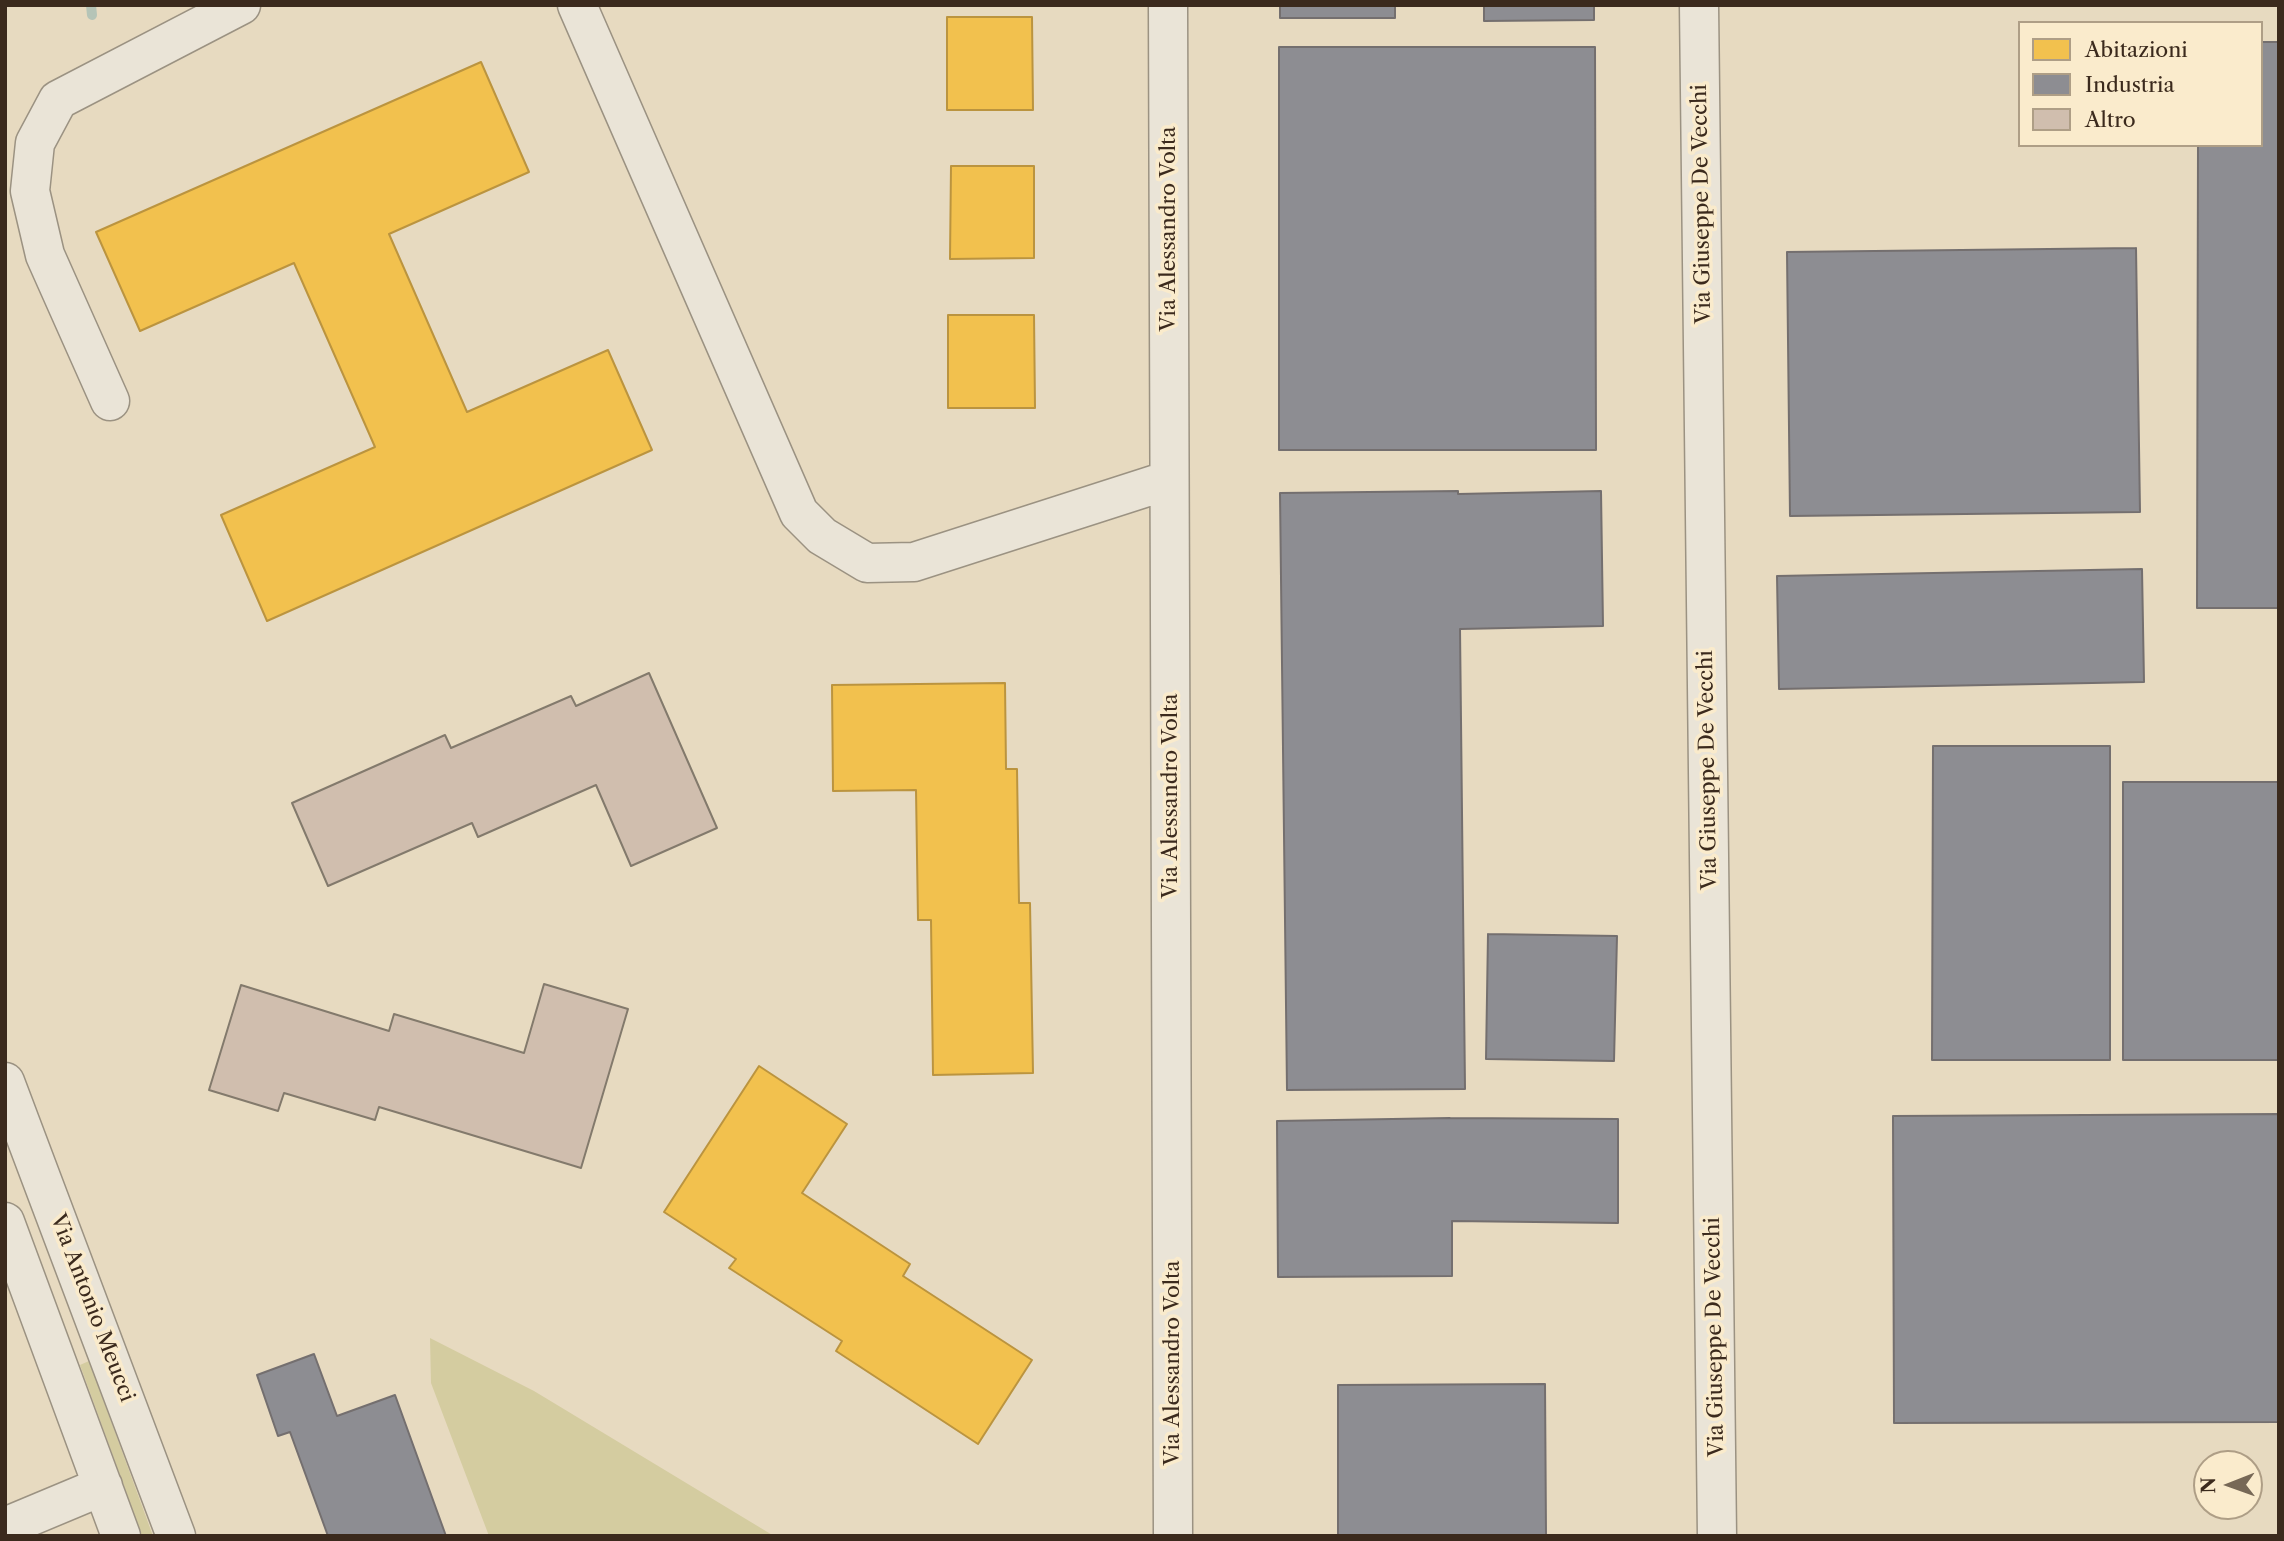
<!DOCTYPE html>
<html>
<head>
<meta charset="utf-8">
<style>
  body { margin:0 }
  #map { position:relative; width:2284px; height:1541px; overflow:hidden; background:#e7dac0; font-family:"Libre Caslon Text",serif }
  canvas { display:block }
  .frame { position:absolute; inset:0; border:7px solid #3b2a1d; pointer-events:none }
  .legend { position:absolute; left:2018px; top:21px; width:245px; height:126px; box-sizing:border-box; background:#faebcc; border:2px solid #ae9e86; margin:0; padding:9px 12px; list-style:none; font-size:21px; color:#3b2a1d }
  .legend li { display:flex; align-items:center; gap:14px; height:35px }
  .legend b { width:35px; border:2px solid #ae9e86 }
  .north { position:absolute; left:2193px; top:1450px; width:70px; height:70px; box-sizing:border-box; background:#faebcc; border:2px solid #ae9e86; border-radius:50%; rotate:269deg; font-size:19px; font-weight:700; line-height:28px; text-align:center; color:#3b2a1d }
  .north::after { content:''; display:block; margin:auto; width:24px; height:32px; background:#776856; clip-path:polygon(50% 0,100% 100%,50% 72%,0 100%) }
</style>
</head>
<body>
<div id="map">
<canvas width="2284" height="1541"></canvas>
<div class="frame"></div>
<ul class="legend">
<li><b style="height:19px;background:#f2c14e"></b>Abitazioni</li>
<li><b style="height:19px;background:#8d8d92"></b>Industria</li>
<li><b style="height:19px;background:#d0beae"></b>Altro</li>
</ul>
<div class="north">N</div>
</div>
<script>
const context = document.querySelector('canvas').getContext('2d');
context.lineJoin = 'round';
function paint(path, color) { context.fillStyle = color; context.fill(path, 'evenodd'); }
const poly = rows => new Path2D(rows.map(r => 'M' + r).join(''));
function stroke(path, color, width, dash) { context.strokeStyle = color; context.lineWidth = width; context.lineCap = dash ? 'butt' : 'round'; context.setLineDash(dash || []); context.stroke(path); }
function drawText(font, color, halo, rows, align = 'center') {
  context.font = font + ' "Libre Caslon Text",serif'; context.lineWidth = 7; context.setLineDash([]); context.textBaseline = 'middle'; context.strokeStyle = halo; context.fillStyle = color; for (const [text, x, y, turn = 0] of rows) {
    context.save(); context.translate(x, y); context.rotate((+turn || 0) * Math.PI / 180); context.textAlign = isNaN(turn) ? turn : align; if (halo) context.strokeText(text, 0, 0); context.fillText(text, 0, 0); context.restore();
  }
}
paint(poly([
  [430,1338,534,1391,774,1536,489,1536,431,1383],
  [89,1361,153,1536,142,1536,80,1365]
]), '#d4cca0');
const homes = poly([
  [947,17,1032,17,1033,110,947,110,947,17],
  [481,62,529,172,389,234,467,412,608,350,652,450,267,621,221,515,375,447,294,263,140,331,96,232,481,62],
  [951,166,1034,166,1034,258,950,259,951,166],
  [948,315,1034,315,1035,408,948,408,948,315],
  [1005,683,1006,769,1017,769,1019,903,1030,903,1033,1073,933,1075,931,920,918,920,916,790,833,791,832,685,1005,683],
  [759,1066,847,1124,802,1193,910,1264,903,1276,1032,1360,978,1444,836,1351,842,1341,729,1268,736,1259,664,1212,759,1066]
]);
paint(homes, '#f2c14e');
stroke(homes, '#bb943f', 2);
const industry = poly([
  [1280,5,1395,5,1395,18,1280,18,1280,5],
  [1484,5,1594,5,1594,20,1484,21,1484,5],
  [2261,42,2279,42,2279,608,2197,608,2198,145,2261,145,2261,42],
  [1279,47,1595,47,1596,450,1279,450,1279,47],
  [2136,248,2140,512,1790,516,1787,252,2136,248],
  [1458,491,1458,494,1601,491,1603,626,1460,629,1465,1089,1287,1090,1280,493,1458,491],
  [2142,569,2144,682,1779,689,1777,576,2142,569],
  [1933,746,2110,746,2110,1060,1932,1060,1933,746],
  [2123,782,2279,782,2279,1060,2123,1060,2123,782],
  [1488,934,1617,936,1614,1061,1486,1059,1488,934],
  [2279,1114,2279,1422,1894,1423,1893,1116,2279,1114],
  [1450,1118,1618,1119,1618,1223,1452,1221,1452,1276,1278,1277,1277,1121,1450,1118],
  [314,1354,337,1416,395,1395,446,1536,328,1536,290,1432,278,1436,257,1375,314,1354],
  [1545,1384,1546,1536,1338,1536,1338,1385,1545,1384]
]);
paint(industry, '#8d8d92');
stroke(industry, '#746f6f', 2);
stroke(poly([
  [91,5,92,15]
]), '#b5c4b7', 10);
const building = poly([
  [649,673,717,828,631,866,596,785,478,837,472,823,328,886,292,803,445,735,451,748,571,696,576,706,649,673],
  [544,984,628,1009,581,1168,379,1107,375,1120,284,1093,278,1111,209,1090,241,985,389,1031,394,1014,524,1053,544,984]
]);
paint(building, '#d0beae');
stroke(building, '#837a6c', 2);
const minor = poly([
  [577,5,799,513,822,536,867,563,914,562,1169,480],
  [1168,5,1173,1536],
  [1699,5,1717,1536],
  [110,401,45,255,30,191,35,143,58,100,241,5],
  [5,1082,176,1536],
  [5,1222,121,1536],
  [5,1527,103,1486]
]);
stroke(minor, '#9b9282', 41);
stroke(minor, '#eae4d7', 38);
drawText('21px', '#3b2a1d', '#faebcc', [
  ["Via Giuseppe De Vecchi",1702,204,-91],
  ["Via Alessandro Volta",1169,229,-90],
  ["Via Giuseppe De Vecchi",1708,770,-91],
  ["Via Alessandro Volta",1171,796,-90],
  ["Via Antonio Meucci",92,1308,69],
  ["Via Giuseppe De Vecchi",1715,1337,-91],
  ["Via Alessandro Volta",1173,1363,-90]
]);
</script>
</body>
</html>
